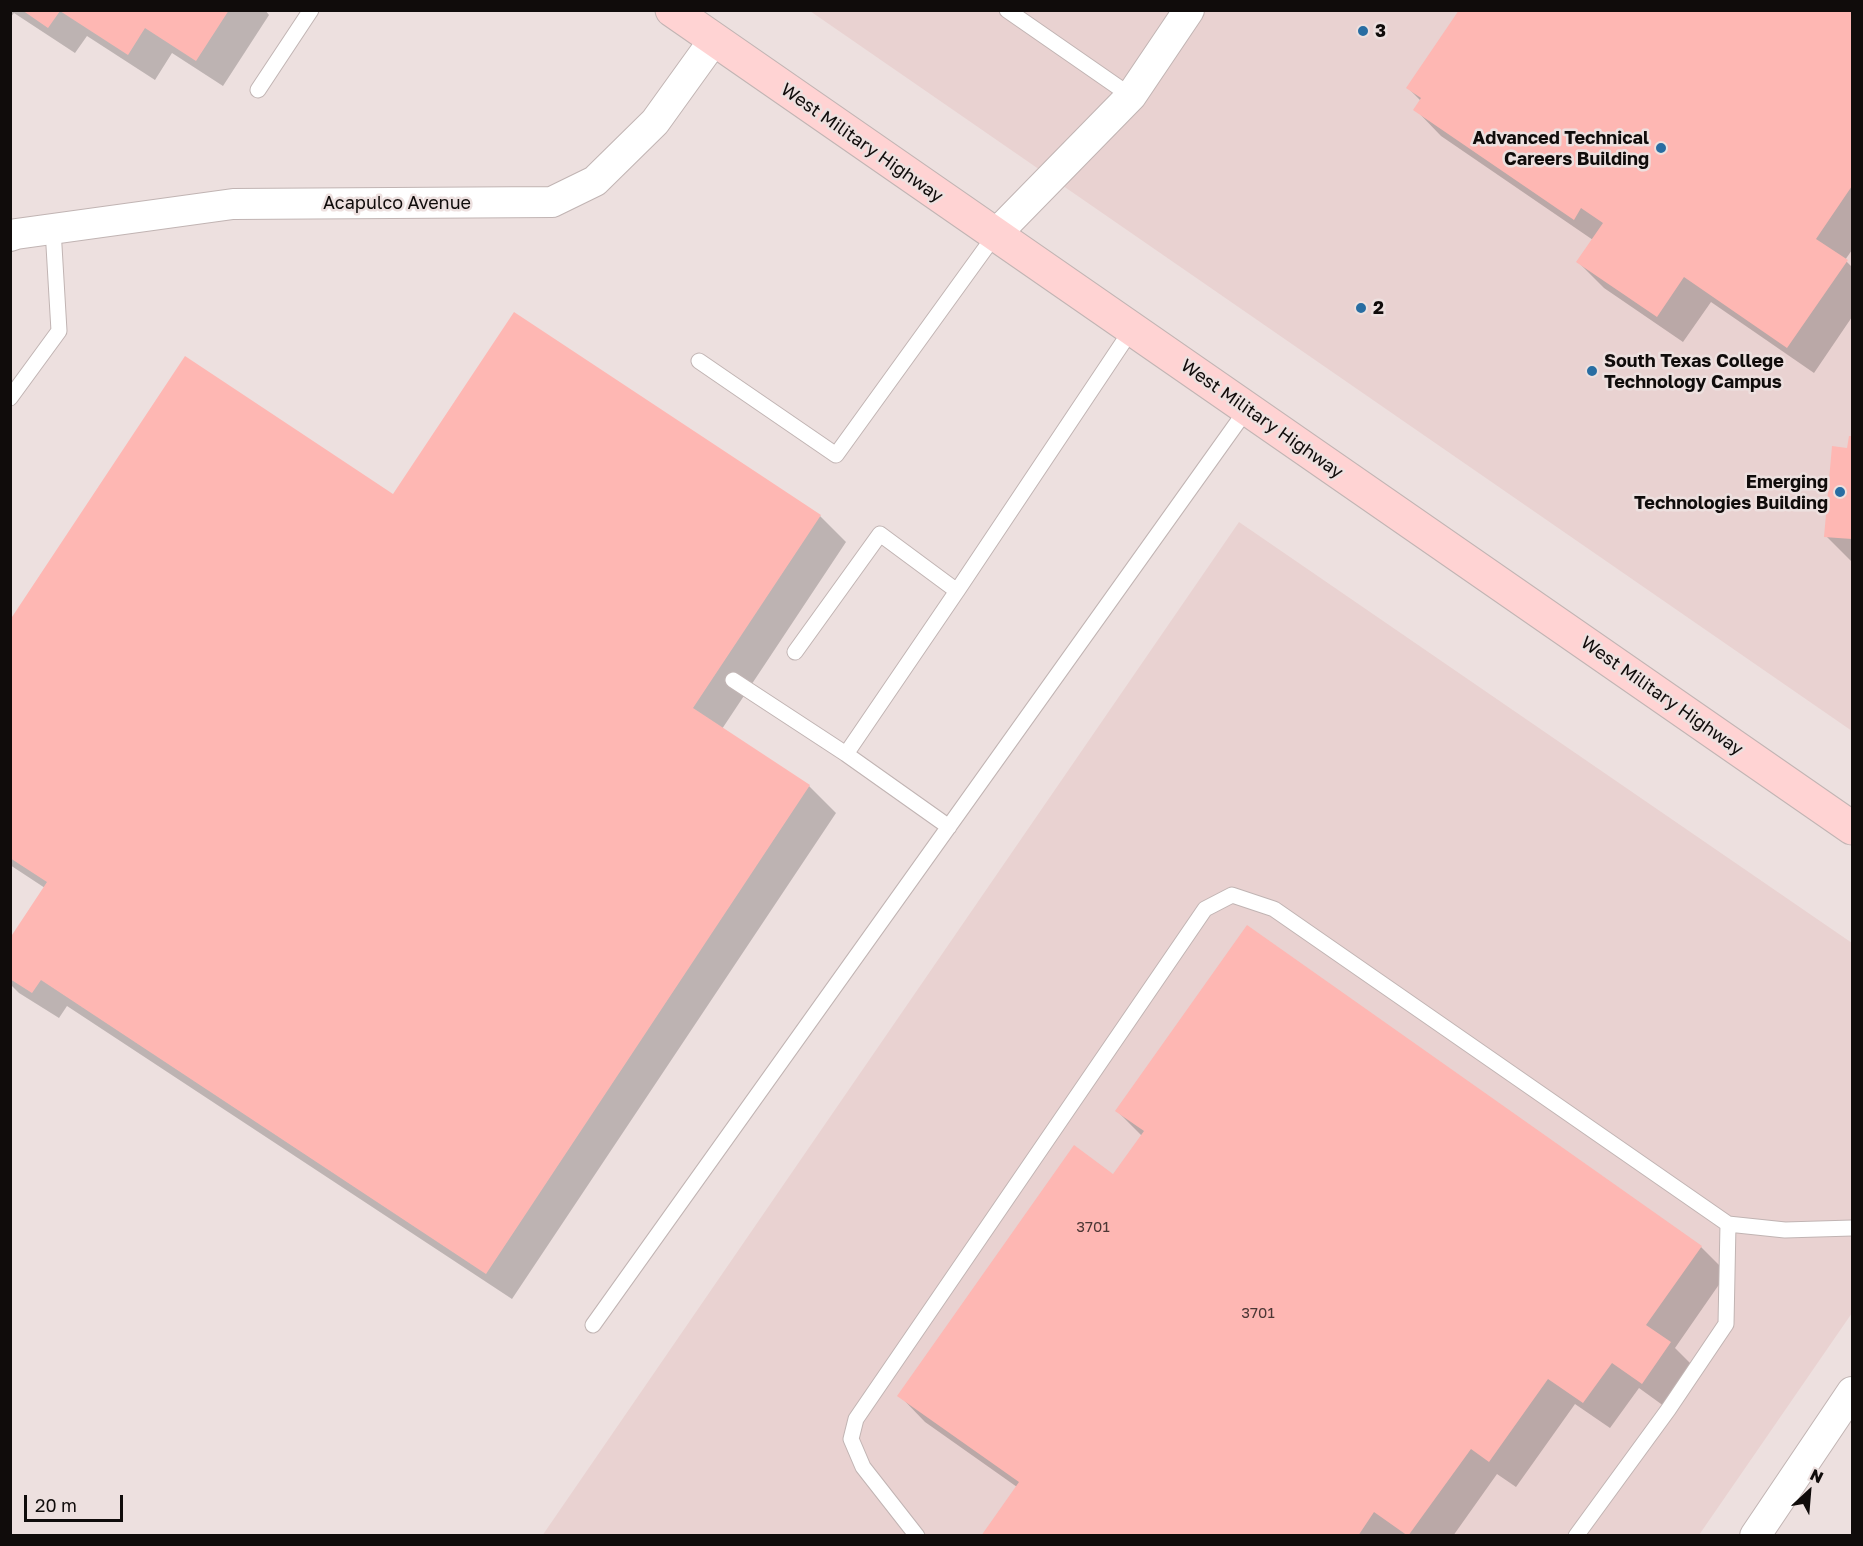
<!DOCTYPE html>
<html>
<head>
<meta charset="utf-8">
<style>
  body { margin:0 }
  #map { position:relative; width:1863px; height:1546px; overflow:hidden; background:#ede0df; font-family:"Golos Text",sans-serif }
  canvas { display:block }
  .frame { position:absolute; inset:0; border:12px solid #100c0b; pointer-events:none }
  .north { position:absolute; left:1779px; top:1462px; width:60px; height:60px; -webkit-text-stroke:4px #ede0df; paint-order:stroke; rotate:26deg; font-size:16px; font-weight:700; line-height:24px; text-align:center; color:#100c0b }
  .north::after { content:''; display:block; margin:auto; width:21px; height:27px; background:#100c0b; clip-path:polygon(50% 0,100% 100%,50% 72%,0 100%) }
  .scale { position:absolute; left:24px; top:1495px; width:99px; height:27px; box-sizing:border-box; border:3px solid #100c0b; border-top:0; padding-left:8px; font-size:18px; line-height:21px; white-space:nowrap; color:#100c0b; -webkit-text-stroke:4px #ede0df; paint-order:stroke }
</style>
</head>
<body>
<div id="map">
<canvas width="1863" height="1546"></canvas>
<div class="frame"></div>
<div class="north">N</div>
<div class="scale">20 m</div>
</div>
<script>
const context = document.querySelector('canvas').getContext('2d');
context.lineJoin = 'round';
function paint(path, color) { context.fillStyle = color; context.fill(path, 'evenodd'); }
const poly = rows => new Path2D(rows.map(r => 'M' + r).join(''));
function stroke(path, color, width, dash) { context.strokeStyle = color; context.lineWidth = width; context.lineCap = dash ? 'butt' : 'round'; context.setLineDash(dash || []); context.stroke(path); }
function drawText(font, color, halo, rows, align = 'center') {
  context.font = font + ' "Golos Text",sans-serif'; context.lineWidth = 5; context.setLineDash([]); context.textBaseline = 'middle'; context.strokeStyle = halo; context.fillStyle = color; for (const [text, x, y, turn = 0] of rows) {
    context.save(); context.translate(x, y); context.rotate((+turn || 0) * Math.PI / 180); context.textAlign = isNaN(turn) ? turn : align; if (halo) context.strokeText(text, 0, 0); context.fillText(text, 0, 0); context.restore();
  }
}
paint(poly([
  [810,11,1852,11,1852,731],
  [1239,522,1852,943,1852,1313,1699,1535,542,1536]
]), '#e9d2d1');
paint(poly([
  [10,10,265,10,269,15,223,86,172,53,155,80,87,36,75,53,14,13,10,18],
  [1460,10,1852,10,1852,250,1845,260,1852,267,1852,317,1814,373,1711,302,1683,342,1604,288,1578,262,1593,240,1441,136,1415,109,1421,101,1408,88],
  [1850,438,1852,438,1852,562,1826,536,1849,449],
  [394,496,820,516,846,542,722,729,809,786,836,813,512,1299,67,1006,59,1018,19,993,10,984,10,941,45,888,10,865,10,622],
  [1117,1111,1701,1247,1727,1273,1675,1348,1696,1369,1668,1409,1639,1388,1610,1428,1575,1404,1516,1487,1497,1474,1453,1536,983,1536,1017,1487,925,1422,899,1395,1114,1176,1142,1136]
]), '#0003');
paint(poly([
  [22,10,229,10,196,61,145,28,128,55,60,11,48,28],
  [1459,10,1852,10,1852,186,1816,239,1848,260,1787,348,1684,277,1657,317,1576,262,1603,223,1581,208,1574,220,1413,110,1421,98,1406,88],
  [514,312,821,515,693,708,810,785,486,1274,41,980,32,993,10,979,10,938,47,882,10,858,10,620,185,356,393,494],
  [1849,436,1852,436,1852,539,1824,537,1832,446,1847,448],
  [1247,925,1702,1246,1646,1325,1671,1342,1642,1384,1612,1363,1583,1403,1548,1379,1489,1462,1471,1449,1408,1536,1374,1512,1358,1536,981,1536,1019,1482,897,1396,1074,1145,1113,1174,1144,1131,1115,1111]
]), '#feb7b3');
const lane = poly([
  [1007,10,1131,96],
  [258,90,311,10],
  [699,361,836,455,995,235],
  [10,398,59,331,53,229],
  [795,652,880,534,957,591,1132,329],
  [733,680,846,754],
  [949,827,846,754,957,591],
  [593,1325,1247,409],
  [917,1536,863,1467,851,1439,856,1419,1205,909,1232,895,1274,909,1728,1224,1785,1230,1852,1228],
  [1576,1536,1668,1410,1726,1324,1728,1224]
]);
const street = poly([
  [995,235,1131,96,1189,10],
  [10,236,16,234,233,204,552,202,595,181,655,122,714,40],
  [1755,1536,1852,1392]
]);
const secondary = poly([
  [672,10,1852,828]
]);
stroke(lane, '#c1b4b3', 17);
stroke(street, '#c1b4b3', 32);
stroke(secondary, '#c1b4b3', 35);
stroke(lane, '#fff', 15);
stroke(street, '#fff', 30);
stroke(secondary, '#ffd3d3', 33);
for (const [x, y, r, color] of [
  [1363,31,6,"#286da2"],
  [1661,148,6,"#286da2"],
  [1361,308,6,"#286da2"],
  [1592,371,6,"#286da2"],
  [1840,492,6,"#286da2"]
]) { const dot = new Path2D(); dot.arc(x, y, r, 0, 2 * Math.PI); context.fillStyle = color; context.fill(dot); stroke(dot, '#ede0df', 2); }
drawText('15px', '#4c3735', null, [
  ["3701",1093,1227],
  ["3701",1258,1313]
]);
drawText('bold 18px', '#100c0b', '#ede0df', [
  ["3",1375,31],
  ["Advanced Technical",1649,138,"right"],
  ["Careers Building",1649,159,"right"],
  ["2",1373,308],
  ["South Texas College",1604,361],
  ["Technology Campus",1604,382],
  ["Emerging",1828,482,"right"],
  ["Technologies Building",1828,503,"right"]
], 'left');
drawText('18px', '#100c0b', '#ede0df', [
  ["West Military Highway",862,143,35],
  ["Acapulco Avenue",397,203],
  ["West Military Highway",1262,419,35],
  ["West Military Highway",1662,696,35]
]);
</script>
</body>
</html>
